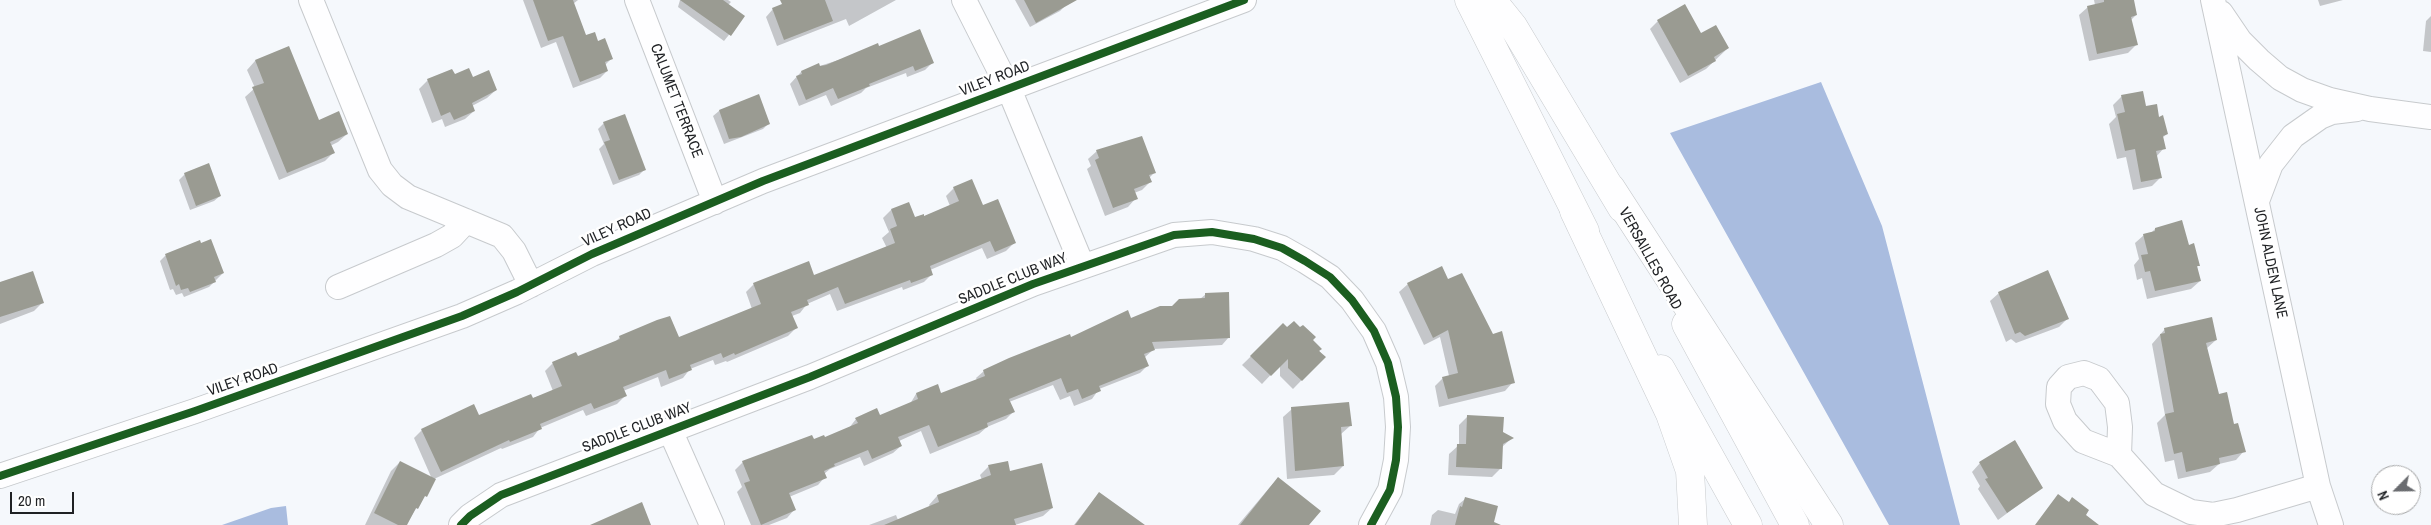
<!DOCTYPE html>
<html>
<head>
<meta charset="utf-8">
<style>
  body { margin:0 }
  #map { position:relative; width:2431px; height:525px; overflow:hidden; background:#f5f8fc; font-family:"Archivo Narrow",sans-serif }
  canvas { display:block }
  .north { position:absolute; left:2371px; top:465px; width:50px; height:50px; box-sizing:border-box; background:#fff; border:1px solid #a5a6a7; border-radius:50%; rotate:247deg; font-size:14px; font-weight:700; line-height:20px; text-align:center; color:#1f2124 }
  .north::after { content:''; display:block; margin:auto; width:18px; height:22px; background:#6a6c70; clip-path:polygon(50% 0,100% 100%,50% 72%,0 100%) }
  .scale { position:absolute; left:10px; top:492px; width:64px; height:22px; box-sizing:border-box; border:2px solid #1f2124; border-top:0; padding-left:6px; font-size:15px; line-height:18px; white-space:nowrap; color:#1f2124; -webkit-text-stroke:4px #fff; paint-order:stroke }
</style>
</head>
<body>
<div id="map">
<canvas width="2431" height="525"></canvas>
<div class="north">N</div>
<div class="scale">20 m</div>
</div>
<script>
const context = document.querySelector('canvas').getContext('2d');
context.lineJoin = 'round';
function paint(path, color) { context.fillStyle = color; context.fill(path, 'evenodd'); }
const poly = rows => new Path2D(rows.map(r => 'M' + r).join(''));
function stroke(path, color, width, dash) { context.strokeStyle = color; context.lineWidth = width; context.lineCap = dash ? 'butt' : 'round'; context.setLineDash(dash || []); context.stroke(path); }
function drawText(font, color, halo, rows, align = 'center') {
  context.font = font + ' "Archivo Narrow",sans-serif'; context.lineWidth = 5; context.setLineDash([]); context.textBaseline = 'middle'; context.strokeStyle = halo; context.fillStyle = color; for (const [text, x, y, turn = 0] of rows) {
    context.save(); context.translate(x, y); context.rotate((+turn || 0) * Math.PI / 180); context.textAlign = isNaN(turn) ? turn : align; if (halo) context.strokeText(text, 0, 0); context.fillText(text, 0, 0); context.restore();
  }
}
paint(poly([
  [1821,82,1882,226,1960,525,1889,525,1670,133],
  [286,506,288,525,222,525,271,508]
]), '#a9bcdf');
paint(poly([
  [523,0,578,0,573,4,586,36,597,43,611,59,605,65,607,71,600,78,573,88,556,42,541,48],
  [680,0,728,0,731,2,728,5,744,16,724,41,678,7],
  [799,0,896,0,849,26,846,19,777,46,766,17,773,9],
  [1015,0,1064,0,1066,5,1060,11,1030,27],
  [2094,0,2133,0,2136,15,2131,20,2136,45,2128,53,2089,61,2079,15,2088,7,2095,5],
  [2318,0,2343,0,2320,6],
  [2431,16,2431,52,2423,51,2426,21],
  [1658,21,1700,35,1728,48,1706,69,1680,83,1650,29],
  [879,47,932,63,925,70,907,77,906,73,866,88,861,93,831,106,826,95,799,106,790,84,801,72],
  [288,48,318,121,347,134,338,142,330,146,333,153,325,161,279,180,245,97,255,88,247,70,255,61],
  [454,76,472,78,496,90,487,98,472,106,474,111,465,119,445,127,442,119,432,123,419,89,428,80],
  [758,96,769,123,763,129,724,144,713,116,719,111],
  [2122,96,2145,108,2158,119,2167,134,2162,138,2164,148,2156,157,2160,178,2152,186,2133,190,2126,157,2117,159,2109,124,2116,117,2113,105],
  [604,123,645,169,639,175,613,185,599,149,604,144,598,129],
  [1097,151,1155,172,1149,178,1150,182,1142,190,1134,193,1136,198,1128,207,1105,216,1087,169,1091,166,1088,159],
  [185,174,220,196,214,201,190,210,179,180],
  [954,188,982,207,1014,243,1006,251,987,259,982,248,930,270,932,274,924,282,903,290,902,287,837,311,830,294,807,304,800,313,792,316,796,328,788,336,727,362,726,361,715,365,713,360,690,369,683,378,661,387,658,377,623,391,625,396,617,404,586,416,583,410,540,428,533,437,502,449,501,448,434,479,406,525,365,525,391,471,400,462,432,479,414,438,422,430,479,417,553,391,545,371,553,363,577,358,614,343,620,337,678,338,752,309,746,292,754,284,814,277,887,248,882,238,889,232,883,218,891,210,908,203,914,219,923,217,950,206,946,196],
  [2155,229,2188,246,2199,265,2197,267,2200,281,2191,289,2147,299,2142,278,2137,280,2134,265,2139,259,2135,243,2144,235,2151,233],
  [199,242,223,273,209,287,184,297,182,293,176,295,173,289,170,290,160,261,165,256],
  [1448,281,1513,382,1505,391,1439,407,1435,386,1443,378,1449,376,1440,337,1424,345,1399,292,1408,284],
  [0,283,42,303,34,311,0,324],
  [1999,293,2068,318,2059,327,2016,343,2011,339,2006,342,1990,301],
  [1206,294,1229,337,1222,345,1154,349,1144,358,1147,366,1140,373,1099,389,1092,399,1074,406,1070,396,1060,400,1053,385,1009,402,1013,412,1006,419,987,427,979,434,930,454,921,431,899,441,901,446,893,453,864,466,860,457,830,469,824,474,825,477,818,485,789,497,794,510,787,518,769,525,751,525,737,492,742,487,735,470,743,462,824,438,849,428,856,419,880,417,910,404,916,394,937,386,941,395,977,380,976,378,984,371,1071,338,1200,299],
  [1283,325,1311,340,1324,357,1293,389,1280,376,1280,365,1262,384,1242,365],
  [2165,329,2216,340,2206,349,2218,395,2244,451,2236,460,2219,464,2210,472,2178,479,2174,460,2165,462,2157,423,2165,415,2152,344],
  [1292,409,1350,426,1341,434,1343,466,1334,475,1287,479,1283,417],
  [1468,416,1512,438,1502,447,1501,468,1492,477,1448,475,1449,454,1459,445,1459,425],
  [1980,463,2041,488,1998,520,1978,489,1980,486,1972,472],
  [989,466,1009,472,1052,508,1043,516,1015,525,869,525,896,515,898,520,930,507,929,505,937,496,982,480,980,475],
  [1278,479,1308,525,1238,525,1270,487],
  [1099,493,1135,525,1074,525],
  [1465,499,1493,525,1430,525,1432,515,1438,510,1455,514,1459,504]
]), '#0003');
paint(poly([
  [533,0,573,0,586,35,595,32,598,41,605,38,613,59,605,62,608,71,580,82,563,36,548,41],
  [680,0,723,0,745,16,731,36],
  [780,0,825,0,833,21,784,40,772,8,782,4],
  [1024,0,1077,0,1036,23],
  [2104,0,2134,0,2137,15,2131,17,2138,45,2097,54,2087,6,2104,2],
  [1685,4,1701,33,1716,25,1729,48,1714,57,1716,61,1688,76,1657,20],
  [920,29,934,63,915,71,913,66,869,84,870,86,838,99,833,88,806,100,796,76,802,74,801,71,819,63,820,66,826,65,878,43,879,46],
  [289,46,319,120,339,111,348,134,330,142,335,153,287,173,252,87,264,83,255,60],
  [469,68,473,77,489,70,497,90,472,103,475,111,454,120,450,112,441,116,427,79,452,69,455,74],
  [2143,91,2146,106,2157,104,2159,117,2163,115,2168,134,2163,136,2166,149,2156,151,2162,178,2141,182,2135,149,2125,151,2117,114,2125,112,2121,95],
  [759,94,770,124,741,137,729,139,719,110],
  [625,114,646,170,619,180,604,142,610,140,603,122],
  [1142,136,1156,173,1149,175,1152,182,1134,189,1138,199,1113,208,1095,160,1099,158,1096,150],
  [209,163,221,196,196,206,184,173],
  [972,179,983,205,998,199,1016,243,995,252,990,241,930,266,933,275,911,283,910,280,845,304,838,287,807,300,809,305,791,312,798,328,735,355,734,353,723,358,721,353,690,365,692,370,669,379,666,370,623,387,627,396,594,409,591,403,540,424,542,429,510,442,509,440,441,472,421,429,474,404,479,415,531,394,533,398,562,386,552,362,576,352,578,356,620,339,619,336,657,320,670,316,679,337,761,304,753,283,809,261,814,275,895,243,890,229,897,226,891,209,909,202,915,217,924,214,924,216,959,201,953,187],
  [2182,220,2189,245,2194,243,2200,266,2197,266,2201,281,2155,291,2150,271,2145,272,2141,255,2148,254,2143,234,2155,231,2155,228],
  [211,239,224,273,214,277,216,282,190,292,188,288,181,290,179,284,176,286,165,254,200,240,201,243],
  [1442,266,1448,279,1462,273,1493,334,1502,331,1515,383,1448,399,1442,377,1458,373,1448,330,1433,338,1407,283],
  [2048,270,2069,319,2025,336,2020,332,2015,334,1998,292],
  [33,271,44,303,0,317,0,282],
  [1229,292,1230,338,1152,342,1155,350,1144,354,1149,366,1099,386,1101,391,1082,399,1078,389,1067,393,1061,378,1009,399,1015,412,987,423,988,427,938,447,929,425,898,437,902,446,872,459,868,450,834,464,835,466,824,471,827,478,789,493,796,510,761,525,744,483,750,481,742,461,812,435,814,439,824,435,825,437,858,423,855,418,877,408,880,415,918,399,916,393,938,384,941,393,985,376,983,370,1009,358,1070,334,1071,337,1128,310,1131,318,1160,306,1172,306,1179,299,1205,298,1205,293],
  [2212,317,2217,340,2206,343,2219,394,2227,392,2234,424,2238,423,2246,452,2219,458,2220,464,2186,472,2182,452,2174,454,2165,414,2174,412,2160,334,2165,333,2164,328],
  [1294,321,1300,327,1303,325,1316,337,1313,340,1322,349,1319,351,1326,357,1302,381,1288,368,1288,359,1271,376,1250,356,1283,323,1287,327],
  [1349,402,1352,426,1341,427,1344,466,1295,471,1291,407],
  [1467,415,1504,417,1503,432,1514,438,1503,444,1502,469,1456,467,1457,444,1466,444],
  [2015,440,2043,488,2007,513,1985,479,1988,478,1979,462],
  [400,461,436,479,427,497,425,496,418,509,416,508,407,525,398,525,374,513],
  [1008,461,1010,471,1042,463,1053,508,1014,519,1016,525,884,525,939,502,937,495,991,475,988,465],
  [1278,477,1321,511,1309,525,1240,525],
  [1099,492,1145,525,1075,525],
  [2058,494,2069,502,2072,497,2089,510,2086,515,2099,525,2035,525],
  [1465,497,1498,506,1494,522,1501,525,1455,525,1460,506,1462,507],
  [642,502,651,525,590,525]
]), '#9a9b92');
const minor = poly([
  [311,0,380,170,392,185,408,197,502,236,514,251,531,285],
  [637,0,715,202],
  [964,0,1009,89,1082,265],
  [2213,0,2318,486,2331,525],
  [2221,13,2240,41,2259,60,2280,78,2302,90,2330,100,2370,109,2431,117],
  [2257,201,2271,164,2293,136,2320,117,2332,112,2357,109],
  [338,287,436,245,452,236,466,221],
  [670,430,712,525],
  [2119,455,2120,427,2117,403,2099,379,2084,373,2068,377,2059,387,2058,404,2065,421,2083,441,2119,455,2154,494,2191,512,2213,515,2237,510,2318,486],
  [0,476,195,411,462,316,517,292,592,254,763,181,1244,0],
  [461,525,470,516,501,495,810,377,1033,284,1174,235,1212,232,1254,239,1282,248,1305,261,1330,277,1352,300,1374,331,1388,363,1396,397,1398,427,1396,460,1390,490,1371,525]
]);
const major = poly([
  [1469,0,1585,231],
  [1492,0,1513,26,1622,208],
  [1686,324,1795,525],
  [1661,369,1748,525]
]);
const highway = poly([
  [1611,188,1829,525],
  [1574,211,1670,414,1690,471,1693,525]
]);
stroke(minor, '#c7cacd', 26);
stroke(major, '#c7cacd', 29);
stroke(highway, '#c7cacd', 29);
stroke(minor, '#fefeff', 24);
stroke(major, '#fefeff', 28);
stroke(highway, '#fefeff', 28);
stroke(poly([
  [0,476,195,411,462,316,517,292,592,254,763,181,1244,0],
  [461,525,470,516,501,495,810,377,1033,284,1174,235,1212,232,1254,239,1282,248,1305,261,1330,277,1352,300,1374,331,1388,363,1396,397,1398,427,1396,460,1390,490,1371,525]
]), '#1b5e20', 8);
drawText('15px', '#1f2124', '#fff', [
  ["VILEY ROAD",995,79,-21],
  ["CALUMET TERRACE",676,101,69],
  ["VILEY ROAD",617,228,-24],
  ["VERSAILLES ROAD",1650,259,61],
  ["JOHN ALDEN LANE",2270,263,78],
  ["SADDLE CLUB WAY",1013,279,-22],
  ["VILEY ROAD",243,380,-19],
  ["SADDLE CLUB WAY",637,428,-21]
]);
</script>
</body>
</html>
